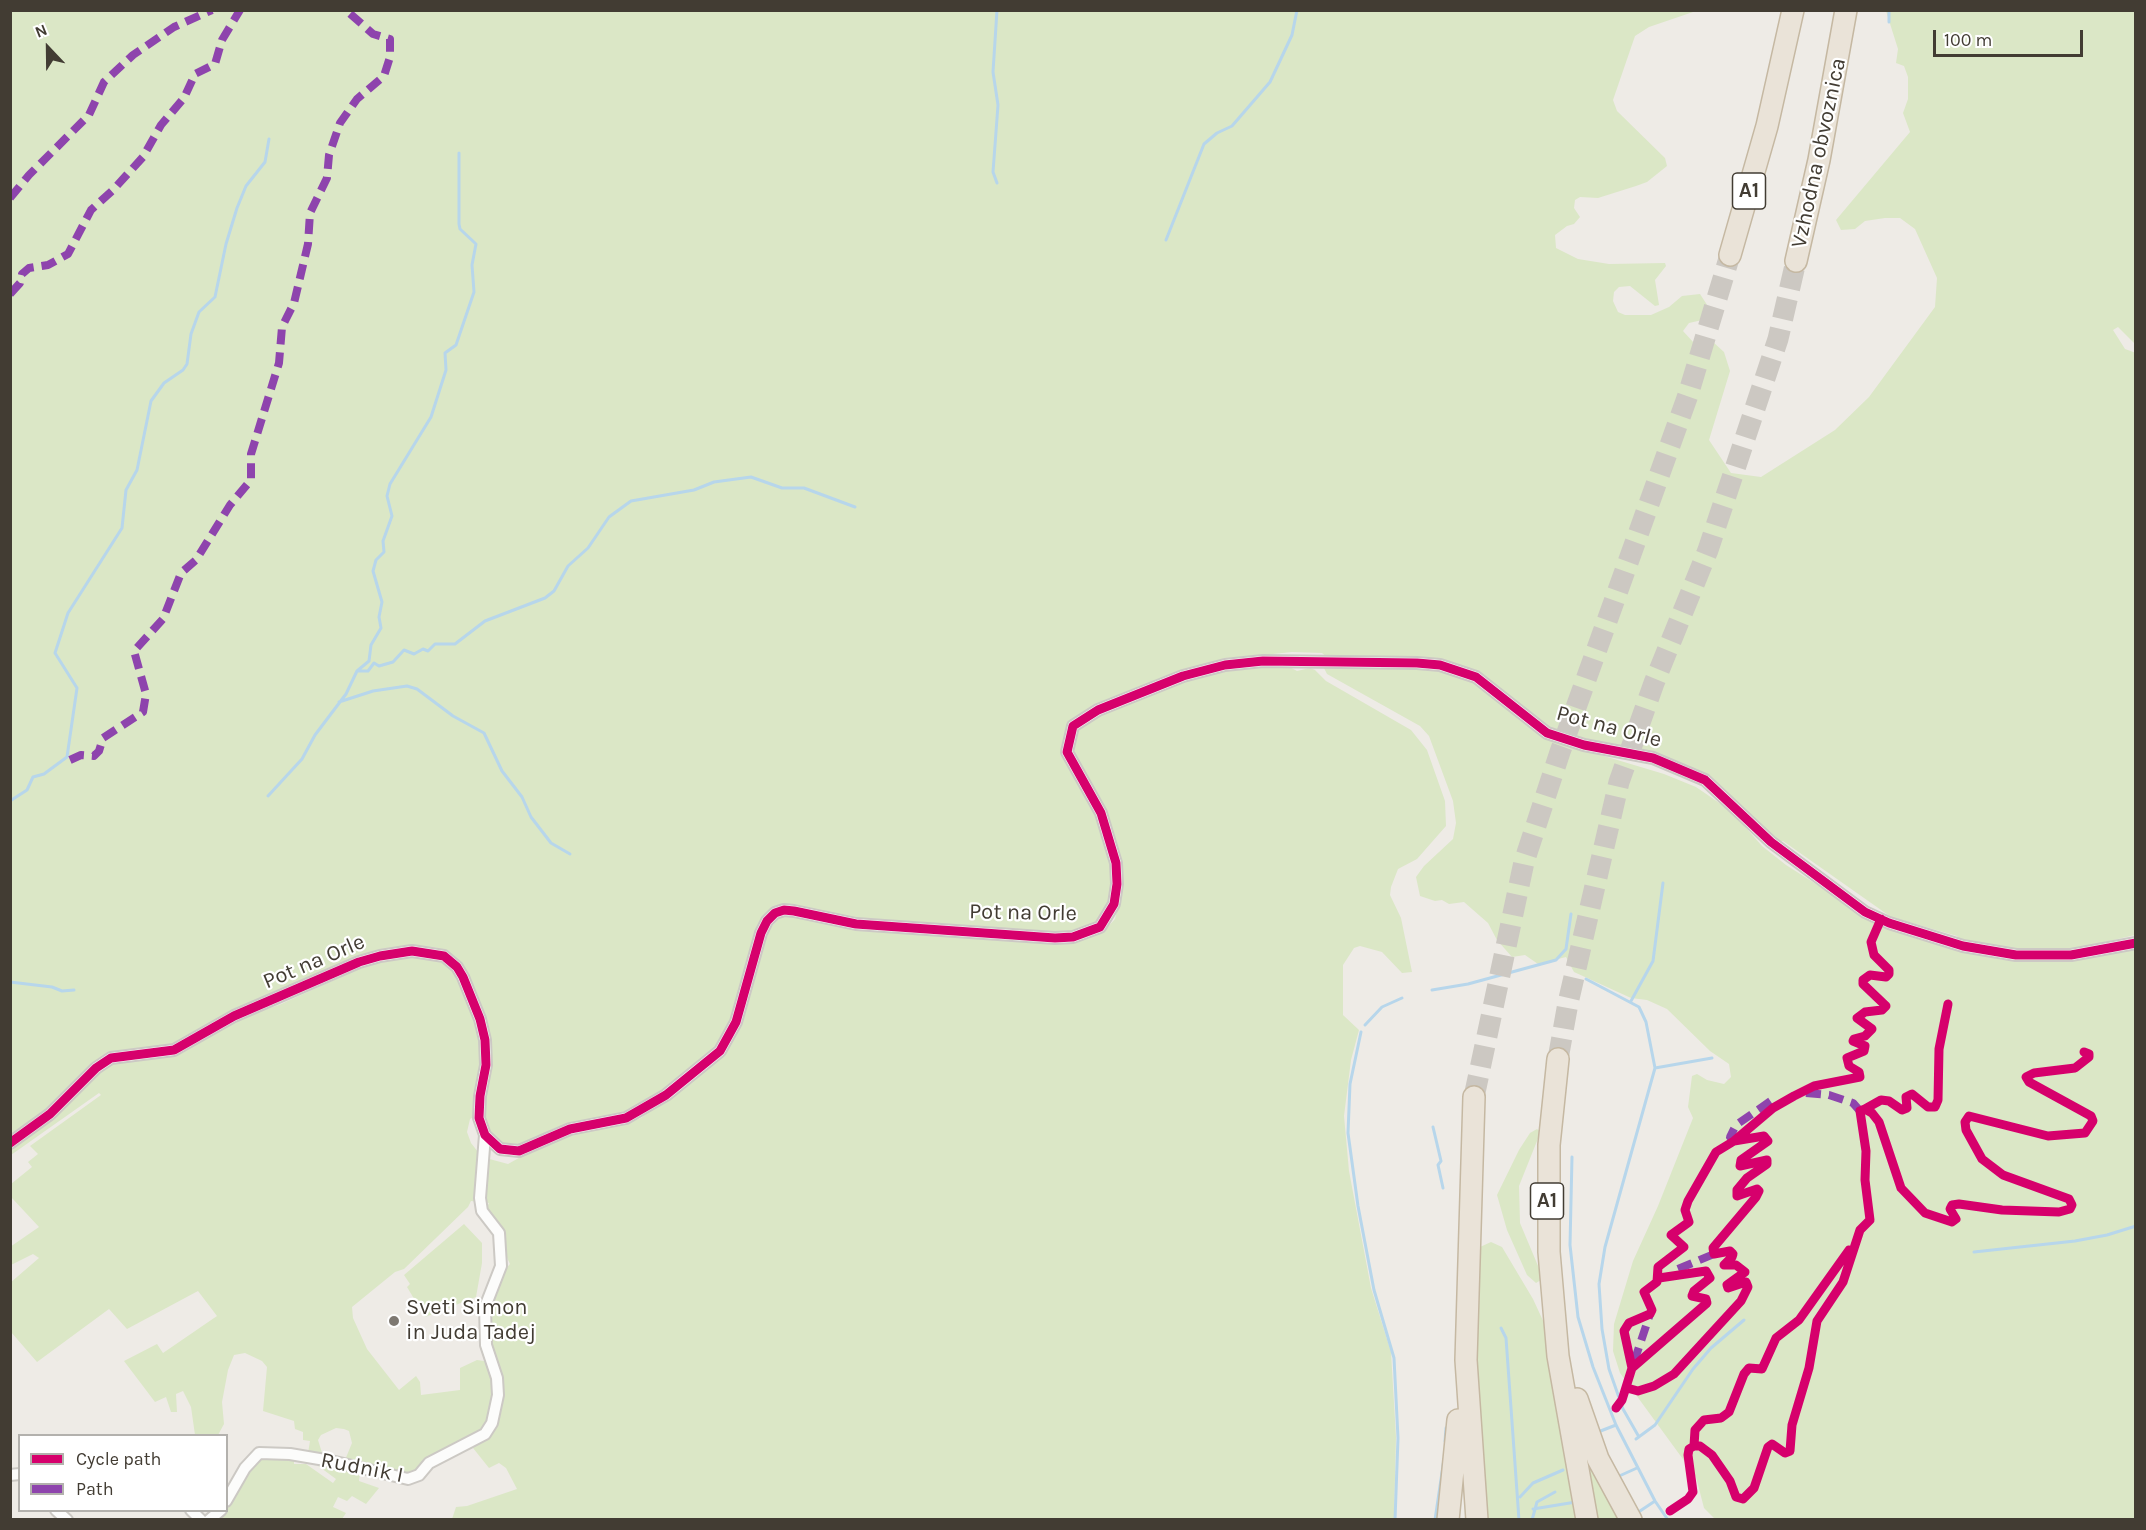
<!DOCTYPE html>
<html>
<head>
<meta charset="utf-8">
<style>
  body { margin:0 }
  #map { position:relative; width:2146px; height:1530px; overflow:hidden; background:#eeebe6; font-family:Karla,sans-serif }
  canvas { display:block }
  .frame { position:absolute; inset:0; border:12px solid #423c33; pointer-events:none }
  .legend { position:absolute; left:18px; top:1434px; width:210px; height:78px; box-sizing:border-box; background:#fff; border:2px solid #b3b1ad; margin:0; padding:8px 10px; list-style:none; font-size:18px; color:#423c33 }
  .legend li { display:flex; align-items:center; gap:12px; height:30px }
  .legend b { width:30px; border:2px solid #b3b1ad }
  .north { position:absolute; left:18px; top:18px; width:60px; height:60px; -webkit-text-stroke:4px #fff; paint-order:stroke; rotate:338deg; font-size:16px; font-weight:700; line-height:24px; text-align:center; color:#423c33 }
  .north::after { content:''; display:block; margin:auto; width:21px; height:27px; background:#423c33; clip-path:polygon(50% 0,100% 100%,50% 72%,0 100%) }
  .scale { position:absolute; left:1933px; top:30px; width:150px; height:27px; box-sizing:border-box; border:3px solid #423c33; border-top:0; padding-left:8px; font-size:18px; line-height:21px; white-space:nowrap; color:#423c33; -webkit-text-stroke:4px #fff; paint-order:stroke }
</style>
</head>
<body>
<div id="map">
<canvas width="2146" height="1530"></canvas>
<div class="frame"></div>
<ul class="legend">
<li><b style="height:8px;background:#d6006c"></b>Cycle path</li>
<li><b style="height:8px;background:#8e44ad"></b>Path</li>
</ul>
<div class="north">N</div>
<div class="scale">100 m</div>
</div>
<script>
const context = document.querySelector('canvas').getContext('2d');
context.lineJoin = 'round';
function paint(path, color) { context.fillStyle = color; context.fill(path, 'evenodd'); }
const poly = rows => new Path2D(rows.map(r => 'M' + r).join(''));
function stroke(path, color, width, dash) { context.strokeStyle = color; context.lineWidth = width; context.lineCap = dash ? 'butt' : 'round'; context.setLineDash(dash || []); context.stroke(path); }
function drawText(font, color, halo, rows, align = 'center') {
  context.font = font + ' Karla,sans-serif'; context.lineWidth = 4.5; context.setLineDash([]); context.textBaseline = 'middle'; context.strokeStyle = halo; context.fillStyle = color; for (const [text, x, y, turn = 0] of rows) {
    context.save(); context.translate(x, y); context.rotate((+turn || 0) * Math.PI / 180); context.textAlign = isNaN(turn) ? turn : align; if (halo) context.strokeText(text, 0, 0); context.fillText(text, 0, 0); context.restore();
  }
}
paint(poly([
  [11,11,1696,11,1649,27,1635,36,1613,100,1617,111,1665,158,1667,166,1647,182,1636,186,1598,198,1580,197,1575,200,1574,208,1580,217,1574,224,1567,226,1555,235,1556,248,1578,259,1609,264,1665,263,1666,266,1655,280,1659,305,1655,306,1630,286,1619,287,1614,292,1613,301,1618,312,1625,315,1651,315,1669,307,1682,296,1700,294,1713,314,1711,318,1689,323,1683,331,1694,343,1713,342,1724,352,1730,371,1709,440,1731,473,1761,477,1835,430,1869,397,1935,307,1937,278,1915,229,1900,218,1885,218,1865,221,1855,229,1841,230,1836,220,1910,132,1903,113,1908,99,1908,77,1904,66,1896,63,1898,49,1886,11,2135,11,2135,344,2118,327,2113,330,2125,349,2136,353,2135,935,2071,950,2024,951,1959,940,1957,936,1891,917,1783,841,1779,842,1735,802,1667,765,1557,733,1538,723,1525,711,1517,718,1544,738,1664,774,1696,787,1731,811,1762,846,1786,865,1882,926,1918,939,2003,960,2068,961,2135,949,2135,1519,1716,1520,1704,1508,1696,1477,1620,1373,1613,1351,1614,1324,1633,1261,1658,1206,1693,1118,1688,1107,1692,1076,1697,1074,1707,1080,1724,1084,1731,1077,1729,1064,1710,1051,1667,1009,1647,1000,1631,998,1574,972,1566,957,1538,964,1525,955,1512,957,1497,940,1488,923,1464,902,1449,904,1442,900,1435,901,1420,896,1416,877,1424,866,1453,839,1456,823,1453,801,1429,736,1420,726,1327,674,1324,668,1353,667,1353,659,1329,659,1322,653,1292,652,1245,657,1184,670,1099,706,1071,721,1064,738,1064,756,1101,820,1110,854,1113,880,1110,908,1098,924,1079,932,1059,933,863,920,820,914,790,905,777,906,769,912,757,930,729,1028,716,1051,648,1101,618,1116,577,1121,555,1128,514,1149,505,1149,489,1133,483,1119,483,1096,490,1057,463,967,455,958,438,948,415,946,384,949,364,955,174,1047,117,1053,103,1056,62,1099,11,1140],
  [1284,664,1297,671,1310,668,1315,670,1326,681,1411,730,1427,750,1445,801,1446,826,1417,859,1398,869,1391,887,1390,895,1401,918,1412,972,1402,973,1382,952,1360,946,1354,948,1343,965,1343,1015,1359,1030,1351,1060,1344,1116,1349,1171,1371,1288,1391,1352,1396,1437,1394,1519,452,1519,456,1507,467,1506,517,1489,506,1468,499,1463,489,1468,473,1448,491,1432,501,1404,500,1380,487,1336,487,1315,494,1285,499,1276,510,1264,485,1211,489,1203,471,1201,468,1207,404,1269,395,1272,352,1307,353,1318,367,1349,399,1390,416,1376,420,1382,421,1395,460,1390,460,1368,477,1360,484,1361,491,1371,495,1396,492,1414,486,1427,478,1436,425,1463,418,1471,409,1475,382,1472,345,1460,352,1443,349,1431,344,1429,336,1428,321,1435,318,1440,323,1456,308,1453,310,1441,303,1440,303,1432,295,1429,294,1421,263,1411,267,1367,262,1361,245,1353,234,1355,228,1370,222,1402,224,1424,218,1435,195,1435,191,1407,183,1391,176,1394,177,1412,171,1412,166,1397,155,1402,124,1361,157,1344,163,1353,217,1316,198,1291,127,1329,109,1309,37,1362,11,1332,10,1283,39,1258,33,1254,11,1265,10,1247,39,1227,11,1197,11,1184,32,1167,28,1162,38,1154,30,1146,101,1095,99,1093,11,1155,11,1148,66,1107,97,1071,109,1063,120,1059,170,1057,184,1052,238,1018,279,1005,367,965,404,958,433,958,451,968,459,980,481,1038,482,1067,475,1116,470,1119,467,1132,471,1143,482,1157,508,1164,560,1135,622,1125,641,1118,721,1056,737,1030,767,932,782,915,861,930,1059,941,1082,939,1104,931,1115,919,1120,897,1117,848,1109,818,1075,762,1072,738,1076,729,1099,714,1185,679,1239,668],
  [1537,1129,1541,1132,1539,1136,1519,1186,1520,1223,1541,1273,1541,1280,1536,1283,1527,1275,1507,1230,1497,1195,1519,1150,1530,1133],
  [464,1224,482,1243,482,1263,476,1297,425,1317,407,1287,410,1284,404,1275],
  [1491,1242,1502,1247,1533,1299,1545,1325,1580,1519,1484,1519,1477,1415,1478,1252,1480,1247],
  [263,1457,294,1458,294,1464,306,1464,333,1483,336,1479,317,1465,320,1463,360,1473,359,1481,379,1488,366,1504,352,1496,347,1501,338,1497,333,1507,346,1513,342,1519,221,1520,244,1474],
  [1590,1470,1593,1471,1621,1519,1598,1519]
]), '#dbe7c6');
stroke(poly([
  [1889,22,1889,10],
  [997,183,993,172,998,105,993,72,997,10],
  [1166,240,1204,144,1217,133,1232,126,1270,82,1292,35,1297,10],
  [359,671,368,671,374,663,379,666,393,662,404,650,414,654,423,649,428,651,435,644,455,644,485,621,545,598,554,591,568,566,588,548,609,517,631,501,694,490,714,482,751,477,782,488,804,488,855,507],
  [339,702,373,691,407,686,417,689,453,716,484,733,502,771,522,797,531,817,551,843,570,854],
  [268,796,302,759,315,735,346,694,357,671,369,661,371,645,381,628,379,617,382,602,373,571,376,560,384,552,383,541,392,516,387,496,390,484,431,417,446,370,445,353,456,345,474,292,472,265,476,244,460,229,459,224,459,153],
  [10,801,27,790,33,777,44,774,67,757,77,688,55,653,68,613,122,528,126,490,137,470,151,401,164,383,183,370,187,364,191,334,199,312,215,297,226,244,237,208,246,186,265,162,269,139],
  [1586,979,1639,1007,1646,1022,1655,1068,1605,1247,1599,1284,1602,1329,1609,1369,1623,1409,1639,1437],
  [10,982,52,987,62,991,74,990],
  [1432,990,1468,984,1556,960,1566,949,1571,914],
  [1631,1001,1653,961,1663,883],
  [1365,1025,1382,1007,1402,998],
  [1361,1032,1350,1084,1348,1133,1358,1206,1374,1290,1394,1358,1398,1438,1395,1520],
  [1655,1068,1712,1058],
  [1433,1127,1441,1161,1438,1165,1443,1188],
  [1572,1157,1570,1245,1578,1317,1593,1367,1616,1425,1655,1501,1668,1520],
  [1974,1252,2075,1241,2107,1235,2136,1226],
  [1501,1328,1506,1338,1519,1520],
  [1598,1432,1616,1425],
  [1636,1439,1655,1425,1693,1369,1711,1348,1744,1320],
  [1445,1441,1446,1428],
  [1617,1477,1637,1468],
  [1520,1497,1533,1483,1563,1470],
  [1533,1509,1576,1502],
  [1637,1513,1655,1501],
  [1435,1520,1444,1459],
  [1532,1520,1537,1502,1555,1492]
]), '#b7d6eb', 3);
stroke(poly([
  [1558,1059,1568,1003,1619,782,1654,683,1708,550,1778,339,1796,261],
  [1474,1097,1524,862,1560,752,1688,395,1730,255]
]), '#ccc8c2', 21, [21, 10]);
const street = poly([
  [10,1143,50,1114,96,1068,111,1058,174,1050,234,1016,359,962,380,956,412,951,444,956,457,967,463,977,480,1019,485,1040,486,1065,480,1096,479,1118,485,1135,500,1149,519,1151,570,1129,626,1118,666,1095,720,1051,736,1022,761,933,767,921,775,913,784,910,794,911,856,924,1055,938,1073,937,1100,927,1114,904,1117,884,1116,863,1101,813,1067,752,1073,726,1098,710,1183,676,1225,665,1263,661,1417,663,1440,665,1476,677,1547,733,1584,745,1653,758,1705,780,1771,842,1865,912,1889,923,1963,946,2016,955,2071,955,2136,943],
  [10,1475,20,1474],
  [226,1501,245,1468,259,1453,290,1454,331,1461,408,1479,419,1475,429,1463,485,1434,492,1423,498,1395,497,1378,486,1345,485,1307,501,1266,499,1233,482,1211,480,1198,485,1135],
  [56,1510,67,1520],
  [191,1510,201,1520],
  [209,1520,221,1510]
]);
const highway = poly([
  [1730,255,1767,126,1793,10],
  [1796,261,1819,160,1846,10],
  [1558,1059,1549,1145,1549,1252,1558,1356,1587,1520],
  [1474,1097,1466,1360,1477,1520],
  [1577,1399,1598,1459,1631,1520],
  [1448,1520,1458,1420]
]);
stroke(street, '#ccc9c4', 14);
stroke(highway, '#c5b8a2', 24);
stroke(street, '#fcfcfb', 10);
stroke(highway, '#eae3d8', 21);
stroke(poly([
  [10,198,29,175,89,115,104,82,133,55,174,27,212,10],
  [10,294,20,283,22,274,29,268,48,265,68,254,91,210,113,190,143,157,161,125,184,98,195,74,215,64,222,40,240,10],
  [70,760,81,755,94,756,99,751,103,738,143,712,146,694,134,651,163,619,181,573,196,560,230,505,251,480,251,454,279,363,282,327,294,303,308,244,310,213,327,178,329,155,340,123,357,99,384,76,390,57,390,39,373,34,346,10],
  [1806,1093,1829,1095,1853,1103,1860,1111],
  [1734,1141,1730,1137,1736,1125,1775,1098],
  [1678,1269,1714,1254],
  [1634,1362,1650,1314]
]), '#8e44ad', 8, [15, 8]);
stroke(poly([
  [1865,1109,1881,1100,1889,1101,1902,1110,1907,1108,1906,1097,1912,1094,1928,1107,1935,1107,1938,1100,1939,1049,1948,1004],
  [10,1143,50,1114,96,1068,111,1058,174,1050,234,1016,359,962,380,956,412,951,444,956,457,967,463,977,480,1019,485,1040,486,1065,480,1096,479,1118,485,1135,500,1149,519,1151,570,1129,626,1118,666,1095,720,1051,736,1022,761,933,767,921,775,913,784,910,794,911,856,924,1055,938,1073,937,1100,927,1114,904,1117,884,1116,863,1101,813,1067,752,1073,726,1098,710,1183,676,1225,665,1263,661,1417,663,1440,665,1476,677,1547,733,1584,745,1653,758,1705,780,1771,842,1865,912,1889,923,1963,946,2016,955,2071,955,2136,943],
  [1632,1368,1707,1303,1706,1299,1692,1296,1694,1291,1710,1278,1706,1271,1659,1278],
  [1627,1388,1638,1391,1654,1386,1674,1374,1741,1301,1748,1287,1746,1282,1728,1288,1727,1285,1745,1272,1736,1265,1724,1265,1732,1257,1733,1254,1730,1251,1714,1254,1713,1248,1756,1197,1759,1191,1757,1189,1737,1196,1737,1190,1747,1178,1767,1164,1767,1160,1740,1166,1741,1160,1768,1141,1764,1136,1734,1141],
  [1616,1408,1622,1400,1632,1368,1624,1331,1629,1323,1650,1314,1652,1310,1644,1292,1657,1282,1658,1267,1684,1247,1671,1235,1689,1222,1685,1210,1688,1201,1716,1152,1734,1141,1773,1108,1794,1096,1814,1086,1860,1077,1859,1072,1849,1066,1847,1058,1864,1051,1865,1046,1853,1041,1854,1039,1865,1036,1872,1029,1857,1018,1865,1012,1882,1010,1886,1006,1863,984,1863,980,1870,975,1886,977,1889,974,1889,970,1874,955,1871,942,1881,919],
  [1694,1446,1695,1430,1704,1420,1721,1418,1729,1412,1744,1374,1749,1368,1762,1369,1776,1338,1799,1320,1849,1250],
  [1670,1511,1688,1499,1693,1492,1688,1455,1689,1449,1694,1446,1700,1446,1712,1455,1730,1481,1736,1497,1743,1499,1754,1488,1768,1447,1772,1444,1785,1453,1790,1451,1792,1425,1809,1368,1817,1321,1843,1282,1860,1230,1870,1220,1865,1180,1866,1151,1860,1111,1865,1109,1872,1113,1879,1122,1901,1188,1925,1213,1952,1222,1956,1219,1950,1209,1952,1205,1959,1204,2002,1210,2059,1212,2070,1209,2072,1205,2069,1199,2003,1175,1982,1159,1966,1130,1965,1122,1969,1116,2048,1136,2085,1133,2093,1121,2091,1116,2029,1082,2026,1077,2034,1073,2075,1068,2089,1057,2089,1054,2084,1052]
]), '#d6006c', 9);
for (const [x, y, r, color] of [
  [394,1321,6,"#7e7972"]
]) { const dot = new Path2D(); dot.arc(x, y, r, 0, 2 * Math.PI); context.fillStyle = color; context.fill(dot); stroke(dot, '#fff', 2); }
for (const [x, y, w] of [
  [1749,191,33],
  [1547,1201,33]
]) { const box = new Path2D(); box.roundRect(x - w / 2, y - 18, w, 36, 4.5); context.fillStyle = '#fff'; context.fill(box); stroke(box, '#423c33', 1.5); }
drawText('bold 21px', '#423c33', null, [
  ["A1",1749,191],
  ["A1",1547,1201]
]);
drawText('22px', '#423c33', '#fff', [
  ["Vzhodna obvoznica",1819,153,-78],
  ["Pot na Orle",1609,727,15],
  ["Pot na Orle",1023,913,1],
  ["Pot na Orle",314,962,-23],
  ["Rudnik I",362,1468,11]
]);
drawText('22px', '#423c33', '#fff', [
  ["Sveti Simon",406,1308],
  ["in Juda Tadej",406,1333]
], 'left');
</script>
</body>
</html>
